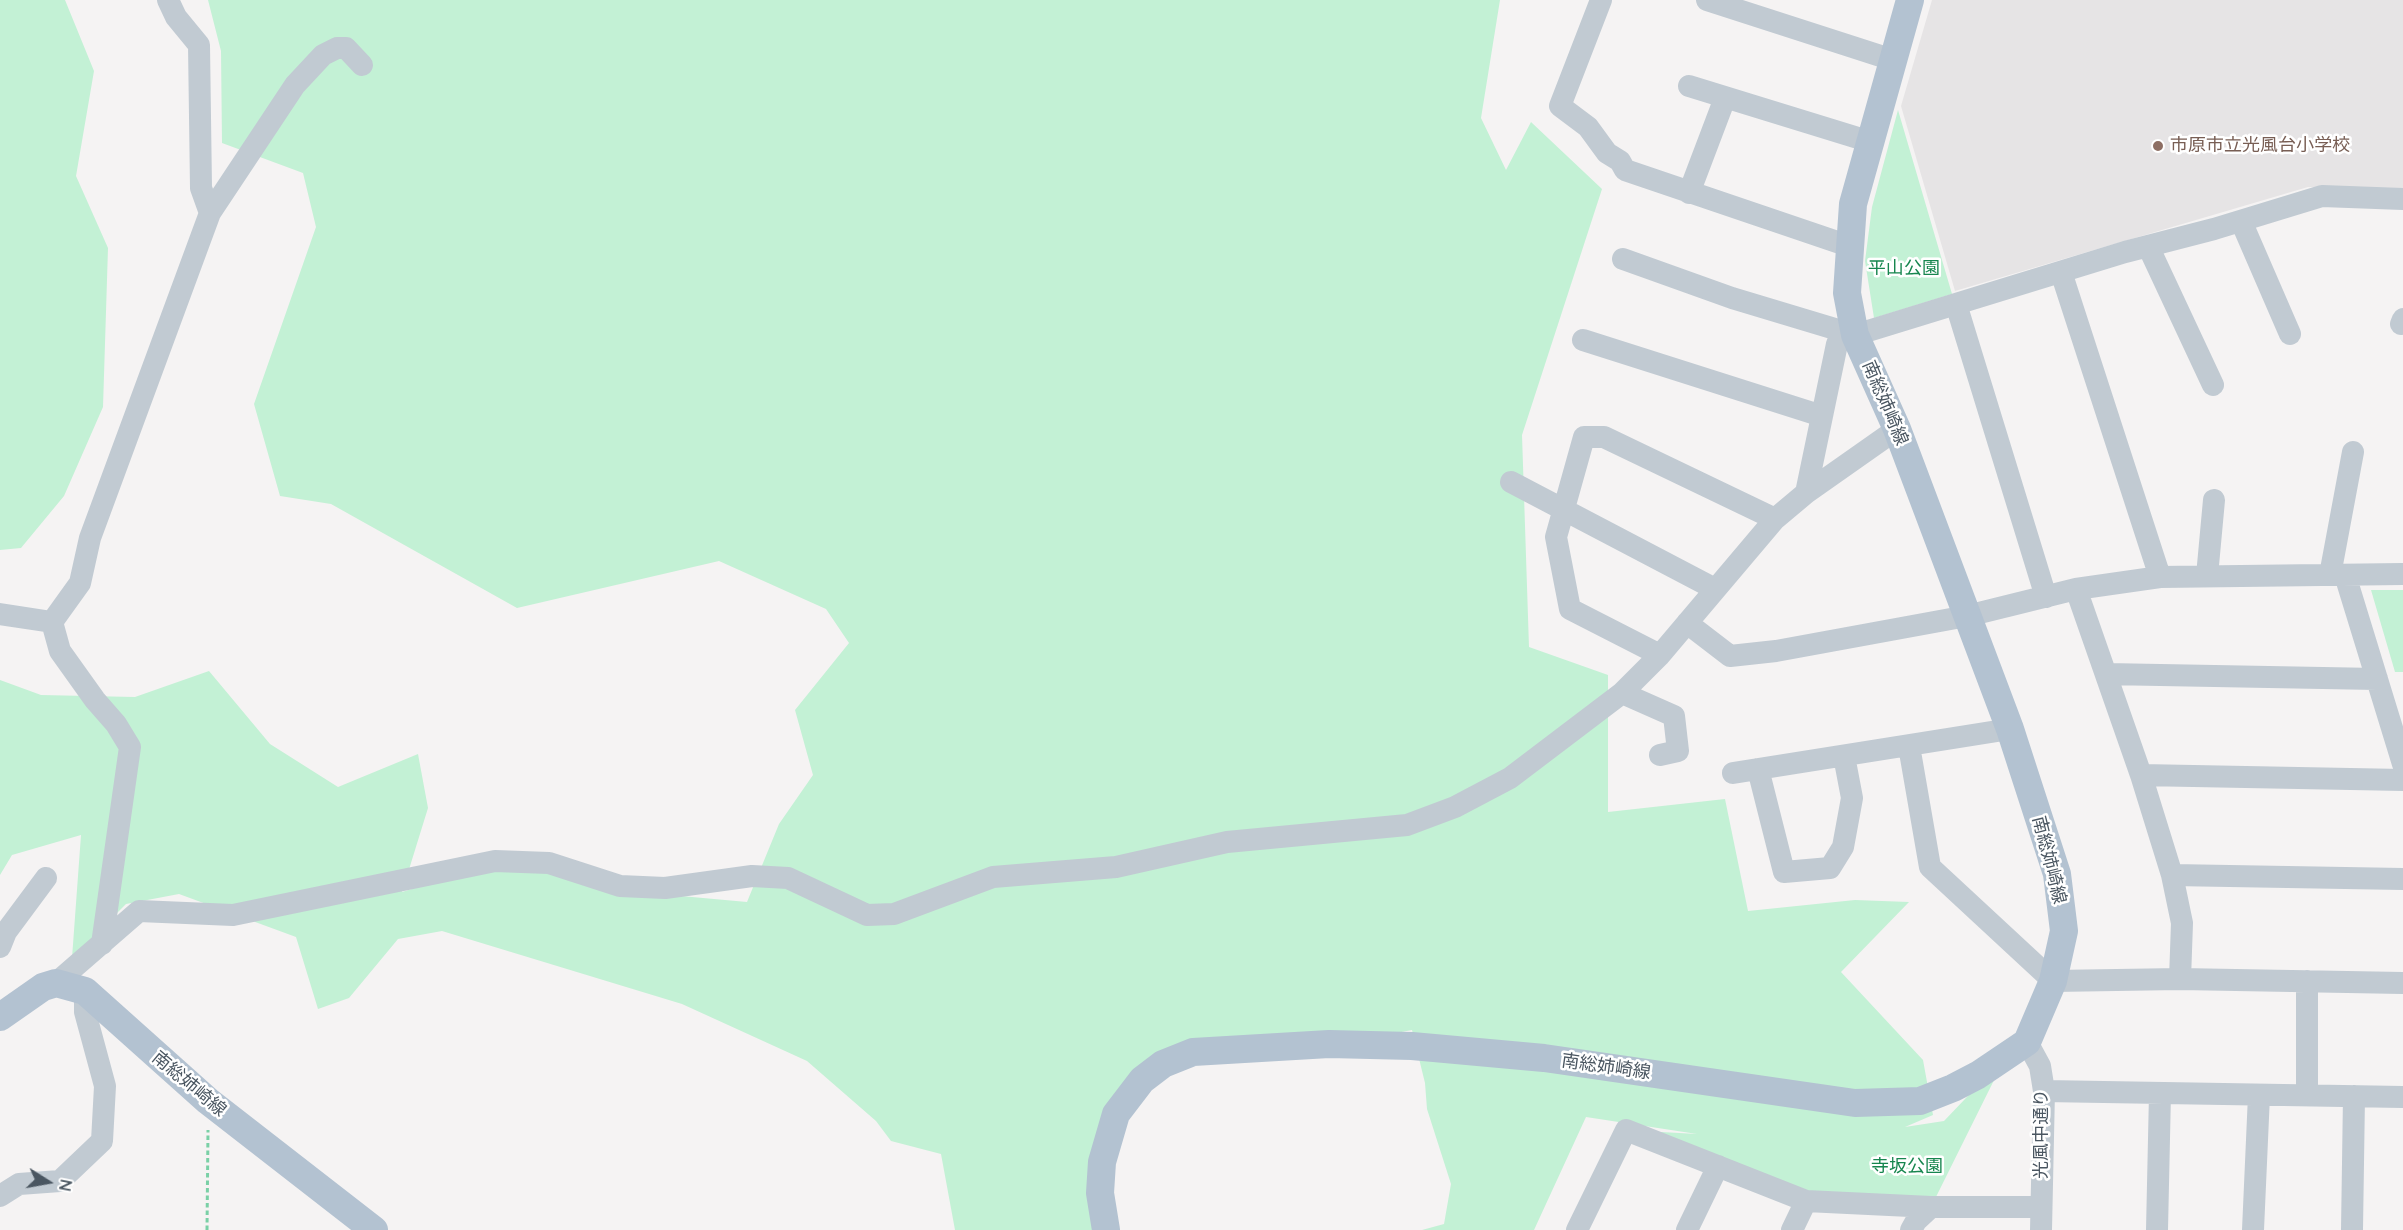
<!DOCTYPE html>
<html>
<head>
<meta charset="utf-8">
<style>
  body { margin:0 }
  #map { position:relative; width:2403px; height:1230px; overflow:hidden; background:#f5f3f3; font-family:Quicksand,sans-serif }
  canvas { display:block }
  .north { position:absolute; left:18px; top:1152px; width:60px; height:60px; -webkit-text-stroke:4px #fff; paint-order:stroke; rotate:101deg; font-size:16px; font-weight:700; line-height:24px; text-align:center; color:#4a5661 }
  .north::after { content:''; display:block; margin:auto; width:21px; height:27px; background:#4a5661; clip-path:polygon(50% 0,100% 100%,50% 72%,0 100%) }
</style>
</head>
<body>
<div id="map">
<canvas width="2403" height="1230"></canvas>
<div class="north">N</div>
</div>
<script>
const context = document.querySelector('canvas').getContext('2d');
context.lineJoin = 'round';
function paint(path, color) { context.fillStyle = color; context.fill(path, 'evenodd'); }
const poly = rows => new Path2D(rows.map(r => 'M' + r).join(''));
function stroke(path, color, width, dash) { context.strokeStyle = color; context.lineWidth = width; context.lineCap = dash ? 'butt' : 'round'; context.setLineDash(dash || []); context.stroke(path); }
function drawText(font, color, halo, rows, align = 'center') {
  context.font = font + ' Quicksand,"Noto Sans JP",sans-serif'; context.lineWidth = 5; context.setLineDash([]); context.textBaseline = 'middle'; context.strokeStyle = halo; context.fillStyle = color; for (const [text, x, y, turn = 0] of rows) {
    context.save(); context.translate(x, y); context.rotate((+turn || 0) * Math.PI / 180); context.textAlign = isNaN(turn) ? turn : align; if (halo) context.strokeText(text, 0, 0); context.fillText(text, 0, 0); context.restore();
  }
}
paint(poly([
  [1932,0,2403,0,2403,190,2308,187,1955,291,1901,106]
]), '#e6e4e5');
paint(poly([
  [0,0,65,0,94,71,76,176,108,248,103,407,64,496,21,548,0,550],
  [208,0,1500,0,1481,118,1506,170,1531,122,1602,189,1522,435,1529,647,1608,675,1608,812,1725,799,1748,911,1855,900,1909,902,1841,972,1923,1060,1933,1115,1905,1127,1944,1121,2006,1056,1931,1207,1806,1201,1626,1130,1697,1134,1586,1117,1534,1230,1422,1230,1444,1224,1451,1184,1427,1109,1425,1083,1412,1030,1339,1044,1149,1057,1093,1182,1099,1230,955,1230,941,1154,891,1141,876,1121,807,1061,682,1004,442,931,398,939,349,998,318,1009,296,937,179,894,126,904,72,958,81,835,12,855,0,875,0,680,41,695,135,697,209,671,270,744,338,787,418,754,428,808,402,892,510,859,648,893,747,902,779,824,813,775,795,710,849,643,826,609,719,561,517,608,331,504,280,496,254,404,316,227,303,173,222,143,221,51],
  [1898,110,1952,294,1874,318,1865,261,1872,207],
  [2371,590,2403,590,2403,672,2395,672]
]), '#c3f1d5');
stroke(poly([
  [207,1230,208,1130]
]), '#7ad0a6', 3, [4.5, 3]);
stroke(poly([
  [168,0,176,17,199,45,201,188,210,213],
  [1601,0,1560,106,1588,127,1607,153,1620,161,1625,170,1849,246],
  [1707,0,1893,60],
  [1689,86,1871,142],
  [1689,193,1725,98],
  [2241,221,2290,334],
  [2148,246,2213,385],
  [1623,259,1732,298,1855,335],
  [2061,272,2160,577],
  [1956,304,2046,597],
  [2401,324,2403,319],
  [1583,340,1822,416],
  [1511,482,1715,589],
  [1806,493,1837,344,1855,335,2125,252,2214,229,2322,196,2403,199],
  [2330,575,2353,452],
  [2345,575,2403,764],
  [2207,576,2214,500],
  [2076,589,2141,775,2172,875,2182,923,2180,979],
  [0,614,52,622],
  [52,622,80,583,90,538,210,213,295,85,323,55,337,48,346,48,362,65],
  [52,622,60,651,95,700,116,724,130,747,102,944],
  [1687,623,1730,656,1776,651,1967,616,2076,589,2160,577,2403,574],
  [1660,655,1570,609,1556,537,1584,437,1604,437,1775,519],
  [2106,674,2377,679],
  [1622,693,1674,716,1678,751,1660,755],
  [1909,746,1930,867,2053,981,2180,979,2403,983],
  [1758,769,1784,872,1830,868,1843,847,1852,798,1844,756],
  [1733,773,2010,729],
  [2141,775,2403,780],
  [2172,875,2403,879],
  [0,947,6,932,46,878],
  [56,983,139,911,233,915,495,861,549,863,620,886,665,888,752,876,788,878,867,915,894,914,993,877,1116,867,1227,842,1407,825,1455,807,1510,778,1622,693,1660,655,1775,519,1806,493,1897,429],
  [2027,1042,2040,1066,2044,1091,2041,1230],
  [2044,1091,2403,1097],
  [2307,1095,2307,981],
  [0,1196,19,1184,60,1181,102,1141,105,1086,85,1012,85,991],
  [1577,1230,1626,1130,1806,1201,1931,1207,2041,1207],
  [1687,1230,1718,1166],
  [1792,1230,1806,1201],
  [1911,1230,1916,1221,1931,1207],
  [2157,1230,2160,1093],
  [2253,1230,2259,1095],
  [2352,1230,2354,1096]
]), '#c1cad2', 22);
stroke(poly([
  [0,1017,43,987,56,983,85,991,208,1101,374,1230],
  [1106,1230,1100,1193,1102,1162,1116,1114,1142,1080,1163,1064,1193,1052,1329,1044,1412,1046,1544,1058,1855,1103,1920,1101,1953,1088,1978,1075,2027,1042,2053,981,2064,931,2057,874,2010,729,1897,429,1855,335,1847,293,1853,204,1910,0]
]), '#b3c2d1', 28);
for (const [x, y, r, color] of [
  [2158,146,6,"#8d6e63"]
]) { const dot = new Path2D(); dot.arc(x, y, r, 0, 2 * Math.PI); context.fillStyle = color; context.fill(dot); stroke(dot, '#fff', 2); }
drawText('18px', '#785e54', '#fff', [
  ["市原市立光風台小学校",2170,146]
], 'left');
drawText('18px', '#17864f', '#fff', [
  ["平山公園",1904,269],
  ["寺坂公園",1907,1167]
]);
drawText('18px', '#4a5661', '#fff', [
  ["南総姉崎線",1885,403,67],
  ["南総姉崎線",2049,860,76],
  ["南総姉崎線",1606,1067,8],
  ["南総姉崎線",189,1084,40],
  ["光風中通り",2042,1134,-90]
]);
</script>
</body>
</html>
